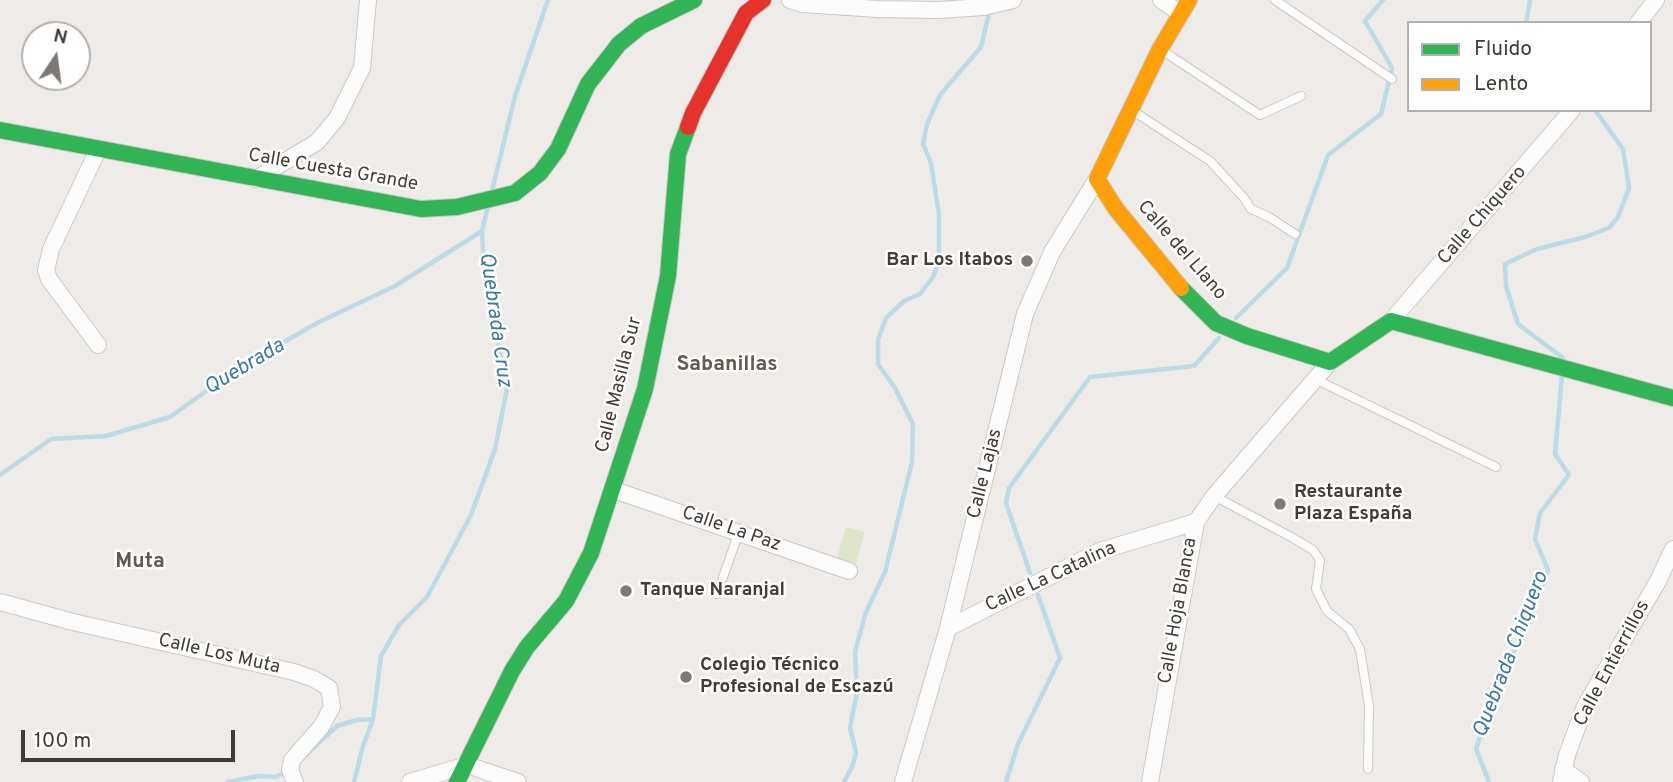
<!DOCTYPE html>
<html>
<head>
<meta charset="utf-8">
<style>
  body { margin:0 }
  #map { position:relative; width:1673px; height:782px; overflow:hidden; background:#eeebe8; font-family:Overpass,sans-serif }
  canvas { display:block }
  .legend { position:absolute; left:1407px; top:21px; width:245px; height:91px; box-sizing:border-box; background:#fff; border:2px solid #b3b1af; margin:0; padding:9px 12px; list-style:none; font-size:21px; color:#423c36 }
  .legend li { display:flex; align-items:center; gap:14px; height:35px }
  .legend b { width:35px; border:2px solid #b3b1af }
  .north { position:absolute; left:21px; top:21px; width:70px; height:70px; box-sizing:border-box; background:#fff; border:2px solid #b3b1af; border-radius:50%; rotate:13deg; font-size:19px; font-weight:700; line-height:28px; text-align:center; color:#423c36 }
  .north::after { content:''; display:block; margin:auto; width:24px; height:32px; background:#7e7974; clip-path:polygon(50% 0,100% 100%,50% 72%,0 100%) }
  .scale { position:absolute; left:21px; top:730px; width:214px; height:32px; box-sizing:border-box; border:4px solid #423c36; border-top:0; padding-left:9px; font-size:21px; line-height:24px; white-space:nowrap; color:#423c36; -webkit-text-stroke:5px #fff; paint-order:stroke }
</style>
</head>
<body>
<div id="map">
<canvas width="1673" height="782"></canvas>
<ul class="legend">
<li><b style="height:9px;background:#30b455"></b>Fluido</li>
<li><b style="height:9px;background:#ff9f0a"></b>Lento</li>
</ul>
<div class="north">N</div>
<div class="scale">100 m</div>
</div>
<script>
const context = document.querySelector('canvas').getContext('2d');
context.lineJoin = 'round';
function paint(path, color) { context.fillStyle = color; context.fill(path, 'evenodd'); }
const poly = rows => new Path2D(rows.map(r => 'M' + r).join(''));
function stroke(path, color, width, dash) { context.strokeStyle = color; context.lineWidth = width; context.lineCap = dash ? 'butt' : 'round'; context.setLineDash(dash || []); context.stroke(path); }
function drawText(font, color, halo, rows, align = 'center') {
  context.font = font + ' Overpass,sans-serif'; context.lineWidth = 5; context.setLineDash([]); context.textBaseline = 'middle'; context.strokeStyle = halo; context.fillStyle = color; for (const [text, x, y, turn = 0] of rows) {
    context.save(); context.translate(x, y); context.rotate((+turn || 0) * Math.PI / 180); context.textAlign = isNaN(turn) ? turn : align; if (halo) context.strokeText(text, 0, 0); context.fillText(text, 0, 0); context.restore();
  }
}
paint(poly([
  [846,527,865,532,856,564,837,558]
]), '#dee5cb');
stroke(poly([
  [1526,23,1530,0],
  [492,191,515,96,548,0],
  [1236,318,1287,268,1328,155,1381,114,1392,68,1365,21,1383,0],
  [1563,358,1518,324,1506,286,1505,264,1537,249,1585,237,1609,228,1618,217,1629,188,1623,149,1595,110],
  [0,475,51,439,106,436,170,417,240,367,319,322,395,286,482,231],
  [1030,573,1006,503,1009,488,1090,377,1194,366,1219,338],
  [307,754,337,726,357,720,373,719],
  [227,782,259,776,276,777,288,771],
  [354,782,363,746,373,719,381,656,399,625,427,597,471,515,495,449,507,389,484,273,482,231,488,206],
  [844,782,852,767,856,753,850,727,857,693,855,652,866,612,885,572,912,462,913,424,895,388,878,364,878,340,886,318,904,301,920,294,933,277,939,261,939,215,931,163,923,144,927,124,940,95,981,47,990,9],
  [1006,782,1018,744,1060,658,1038,595],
  [1489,782,1476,749,1499,679,1527,627,1548,570,1535,539,1540,513,1569,475,1555,454,1562,376]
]), '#bddae7', 4.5);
const lane = poly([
  [1275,0,1392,79],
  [1163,51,1260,115,1301,96],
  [1133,111,1210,161,1244,198,1251,209,1269,217,1295,234],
  [1315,379,1496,467],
  [1214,496,1293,538,1313,550,1320,560,1316,589,1327,611,1349,629,1360,649,1369,706,1368,769],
  [717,594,739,532]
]);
const street = poly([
  [790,0,803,4,878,9,938,10,984,7,1013,0],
  [1161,0,1181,14],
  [1638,23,1656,0],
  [256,179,317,142,337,118,362,68,368,0],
  [1391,321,1572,110],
  [98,345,49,279,46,270,51,249,98,150],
  [614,490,849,571],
  [0,602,73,622,294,672,314,679,329,688,332,707,321,727,292,760,290,770,295,782],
  [948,628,1100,551,1196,522],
  [1563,769,1581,782],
  [410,782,467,765,518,782],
  [903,782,948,628,1025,314,1052,252,1097,179],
  [1150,782,1196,522,1214,496,1330,362],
  [1561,782,1567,755,1585,706,1658,581,1673,549]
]);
const fast = poly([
  [0,130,421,209,457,207,515,193,540,173,558,149,588,84,619,44,641,26,694,0],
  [1181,288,1216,323,1247,336,1330,362,1391,321,1673,398],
  [457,782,512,671,527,647,566,601,591,553,645,389,668,276,678,154,688,127]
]);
const slow = poly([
  [1181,288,1116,209,1097,179,1160,49,1189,0]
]);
const jam = poly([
  [688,127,693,113,746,13,763,0]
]);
stroke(lane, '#ccc9c6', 10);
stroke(street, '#ccc9c6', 18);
stroke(fast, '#ccc7c0', 18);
stroke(slow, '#ccc7c0', 18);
stroke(jam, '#ccc7c0', 18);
stroke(lane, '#fcfcfc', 8);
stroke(street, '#fcfcfc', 16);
stroke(fast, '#30b455', 16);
stroke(slow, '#ff9f0a', 16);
stroke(jam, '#e5322d', 16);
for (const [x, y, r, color] of [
  [1027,261,7,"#7e7974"],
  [1280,504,7,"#7e7974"],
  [626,591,7,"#7e7974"],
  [686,677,7,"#7e7974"]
]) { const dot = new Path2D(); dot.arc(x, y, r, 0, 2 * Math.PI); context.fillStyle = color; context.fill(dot); stroke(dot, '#fff', 2.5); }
drawText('19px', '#423c36', '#fff', [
  ["Calle Cuesta Grande",333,171,10],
  ["Calle Chiquero",1483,216,-49],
  ["Calle del Llano",1181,251,49],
  ["Calle Masilla Sur",620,385,-76],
  ["Calle Lajas",986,474,-76],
  ["Calle La Paz",731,530,19],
  ["Calle La Catalina",1051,578,-25],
  ["Calle Hoja Blanca",1179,611,-80],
  ["Calle Los Muta",219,655,13],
  ["Calle Entierrillos",1613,664,-62]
]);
drawText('bold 19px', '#423c36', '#fff', [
  ["Bar Los Itabos",1013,261,"right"],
  ["Restaurante",1294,493],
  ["Plaza España",1294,515],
  ["Tanque Naranjal",640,591],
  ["Colegio Técnico",700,666],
  ["Profesional de Escazú",700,688]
], 'left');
drawText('italic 21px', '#3a7a9a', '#fff', [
  ["Quebrada Cruz",494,320,82],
  ["Quebrada",245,368,-31],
  ["Quebrada Chiquero",1512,655,-69]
]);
drawText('bold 21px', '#64594e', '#fff', [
  ["Sabanillas",727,366],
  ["Muta",140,563]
]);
</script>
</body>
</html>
